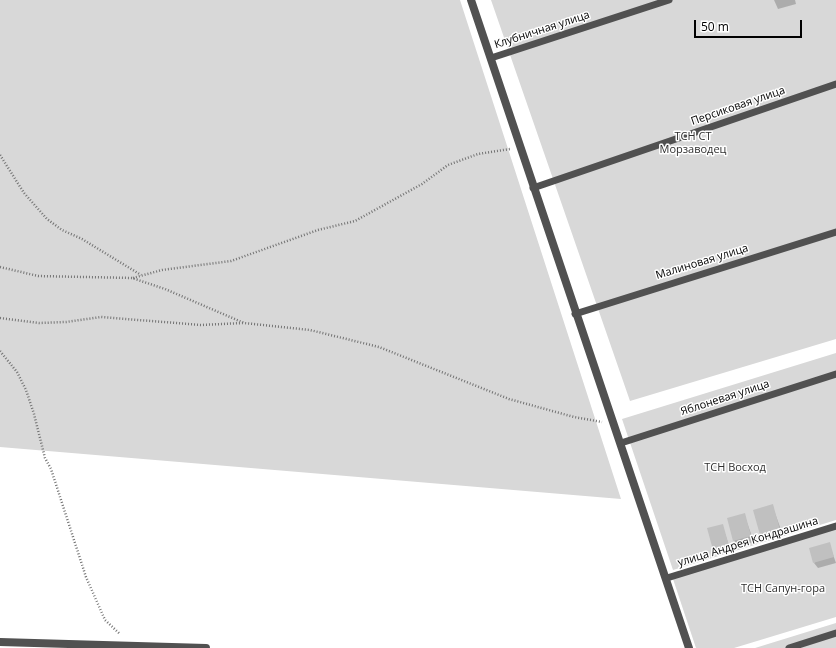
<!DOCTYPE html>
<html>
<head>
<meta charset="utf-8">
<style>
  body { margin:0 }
  #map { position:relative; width:836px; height:648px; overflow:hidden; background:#fff; font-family:"Open Sans",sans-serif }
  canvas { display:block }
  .scale { position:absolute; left:694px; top:20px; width:108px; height:18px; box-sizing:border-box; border:2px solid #000; border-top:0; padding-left:5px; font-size:12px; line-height:14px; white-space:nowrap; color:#000; -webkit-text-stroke:3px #fff; paint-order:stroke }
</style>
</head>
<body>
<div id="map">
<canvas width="836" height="648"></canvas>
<div class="scale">50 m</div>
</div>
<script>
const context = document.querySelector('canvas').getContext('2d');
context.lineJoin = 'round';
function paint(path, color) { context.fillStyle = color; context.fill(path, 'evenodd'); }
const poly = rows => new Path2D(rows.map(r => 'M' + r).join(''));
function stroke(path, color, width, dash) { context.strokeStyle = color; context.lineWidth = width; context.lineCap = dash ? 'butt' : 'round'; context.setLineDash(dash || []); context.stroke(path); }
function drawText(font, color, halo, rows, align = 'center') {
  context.font = font + ' "Open Sans",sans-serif'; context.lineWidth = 3; context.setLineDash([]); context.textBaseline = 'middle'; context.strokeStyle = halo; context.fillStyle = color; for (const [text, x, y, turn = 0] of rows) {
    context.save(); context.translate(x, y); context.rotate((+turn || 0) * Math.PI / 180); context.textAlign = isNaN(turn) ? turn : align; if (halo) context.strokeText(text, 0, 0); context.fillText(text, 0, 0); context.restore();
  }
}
paint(poly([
  [0,0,460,0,621,499,0,447],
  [491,0,836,0,836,339,630,401],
  [836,353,836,520,673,570,622,419],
  [836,528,836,617,734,648,696,648,673,579],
  [836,623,836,648,755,648]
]), '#d8d8d8');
paint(poly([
  [774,0,795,0,796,4,778,9],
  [772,505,783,535,764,541,754,511],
  [744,514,754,542,737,546,734,540],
  [722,525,731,551,717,555,714,550],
  [829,543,836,563,818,568,814,563]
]), '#0003');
paint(poly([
  [773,504,780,530,760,535,753,510],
  [745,513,751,536,733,541,727,518],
  [723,524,729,546,713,550,707,528],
  [830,542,834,557,813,563,809,548]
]), '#c0c0c0');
stroke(poly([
  [0,155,24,193,47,219,62,230,82,239,141,275],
  [0,267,38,276,132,278,165,289,244,323,310,330,379,347,509,399,574,417,602,422],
  [133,278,162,270,231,261,318,230,355,221,422,184,448,165,478,154,510,149],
  [0,318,39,323,66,322,101,317,201,325,243,323],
  [0,351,17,372,26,390,34,414,45,458,51,469,86,577,105,620,120,634]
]), '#737373', 2.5, [1, 2]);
stroke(poly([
  [491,58,669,0],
  [533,188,836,84],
  [575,314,836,232],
  [621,443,836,374],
  [667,578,836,526],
  [789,648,836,633]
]), '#515151', 7);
stroke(poly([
  [471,0,689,648],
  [0,642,206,648]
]), '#515151', 8);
drawText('11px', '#000', '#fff', [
  ["Клубничная улица",542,30,-18],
  ["Персиковая улица",738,106,-19],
  ["Малиновая улица",702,262,-17],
  ["Яблоневая улица",725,398,-18],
  ["улица Андрея Кондрашина",748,542,-17]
]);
drawText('11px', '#2f2f2f', '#fff', [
  ["ТСН СТ",693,137],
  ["Морзаводец",693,150],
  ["ТСН Восход",735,468],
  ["ТСН Сапун-гора",783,589]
]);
</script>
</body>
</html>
